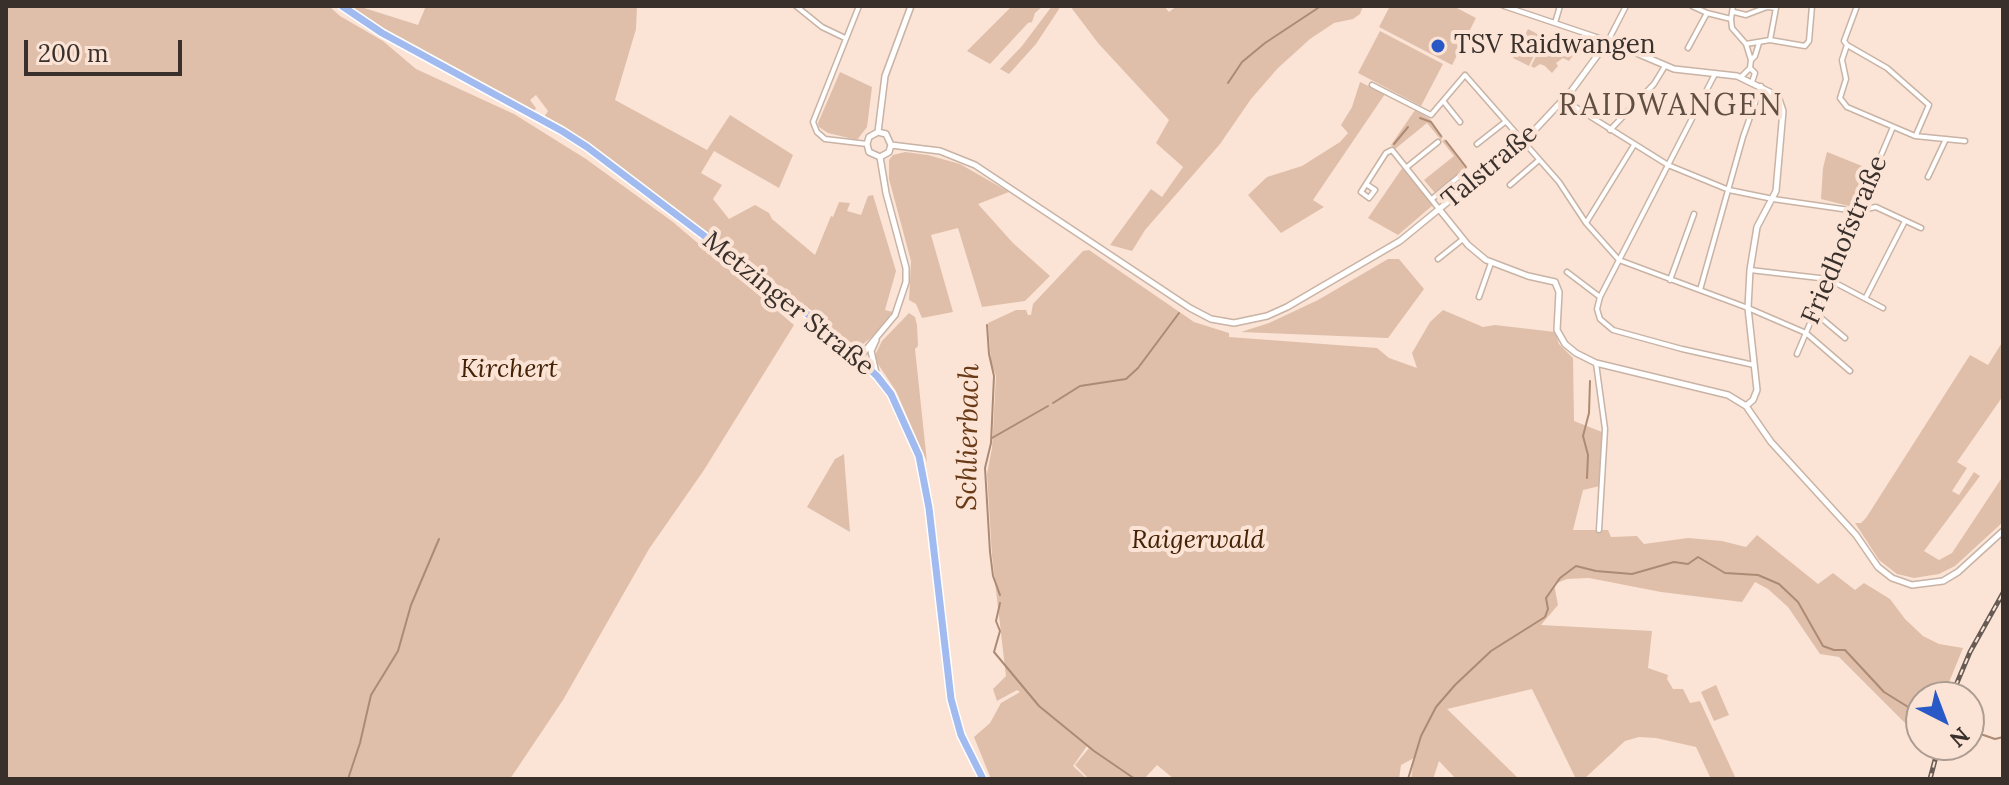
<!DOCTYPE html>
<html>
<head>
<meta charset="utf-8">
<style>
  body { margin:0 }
  #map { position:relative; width:2009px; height:785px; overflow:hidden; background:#fbe4d6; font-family:Lora,serif }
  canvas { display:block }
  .frame { position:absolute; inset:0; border:8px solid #39302b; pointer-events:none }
  .north { position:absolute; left:1905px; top:681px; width:80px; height:80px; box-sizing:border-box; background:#fbe4d6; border:2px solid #ad9c92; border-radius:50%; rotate:138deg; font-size:22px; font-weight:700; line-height:32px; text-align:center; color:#39302b }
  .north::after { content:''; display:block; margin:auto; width:28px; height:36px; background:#2958c7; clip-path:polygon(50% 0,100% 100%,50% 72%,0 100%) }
  .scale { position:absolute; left:24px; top:40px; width:158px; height:36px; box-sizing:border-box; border:4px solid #39302b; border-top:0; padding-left:10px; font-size:24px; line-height:28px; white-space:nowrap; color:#39302b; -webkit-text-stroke:6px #fbe4d6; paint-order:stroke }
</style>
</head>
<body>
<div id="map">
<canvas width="2009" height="785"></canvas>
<div class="frame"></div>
<div class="north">N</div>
<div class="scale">200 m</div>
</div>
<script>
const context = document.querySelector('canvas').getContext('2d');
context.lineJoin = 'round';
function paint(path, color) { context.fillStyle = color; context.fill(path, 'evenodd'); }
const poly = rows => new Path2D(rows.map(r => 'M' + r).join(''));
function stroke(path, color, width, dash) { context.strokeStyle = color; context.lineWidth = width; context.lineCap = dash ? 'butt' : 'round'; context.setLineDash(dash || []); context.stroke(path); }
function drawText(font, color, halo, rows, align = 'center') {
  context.font = font + ' Lora,serif'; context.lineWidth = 8; context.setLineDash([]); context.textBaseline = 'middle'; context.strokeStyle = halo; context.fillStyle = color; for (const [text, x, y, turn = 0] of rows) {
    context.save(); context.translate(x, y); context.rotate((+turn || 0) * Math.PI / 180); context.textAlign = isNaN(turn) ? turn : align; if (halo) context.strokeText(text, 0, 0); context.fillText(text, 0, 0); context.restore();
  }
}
paint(poly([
  [6,6,329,6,340,16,383,41,416,69,514,114,586,159,673,222,794,325,704,470,649,549,563,700,510,779,6,779],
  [350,6,358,6,418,25,426,6,637,6,636,29,615,100,707,150,730,115,793,155,779,188,714,151,701,173,722,185,713,199,729,219,755,205,769,213,772,219,815,255,831,216,833,217,839,202,850,203,847,211,861,215,868,196,873,195,896,271,885,310,893,312,873,336,862,345,854,345,595,148,544,117,548,111,536,95,530,100,536,108,534,112,385,31],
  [1012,6,1043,6,1035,13,1032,22,1028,23,990,64,967,51],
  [1052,6,1061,6,1036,44,1009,74,1000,69,1022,46],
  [1070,6,1164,6,1169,12,1177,6,1363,6,1360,14,1353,19,1334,23,1310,39,1278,68,1251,99,1220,144,1145,230,1132,251,1110,245,1151,189,1162,197,1183,167,1156,143,1169,120,1098,43],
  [1390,6,1453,6,1476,18,1452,65,1379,27],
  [1528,29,1543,37,1529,66,1513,58],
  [1380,31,1443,64,1421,106,1358,73],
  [1545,39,1549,42,1551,39,1576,51,1569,61,1563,58,1556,63,1558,66,1552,73,1545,66,1540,64,1534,68,1531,66],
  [840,72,872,87,867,127,857,140,828,133,819,127,818,123],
  [1360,82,1385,94,1313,200,1324,207,1281,233,1248,195,1267,177,1302,166,1340,142,1348,133,1341,125,1352,107],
  [1415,110,1430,119,1443,137,1441,140,1427,123,1395,149,1391,145],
  [1445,139,1467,168,1435,193,1424,180,1454,156,1442,141],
  [905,152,928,155,960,164,1009,192,978,204,1013,243,1050,276,1025,301,982,307,958,228,931,235,953,312,922,318,916,304,909,300,911,261,889,179,889,160,893,155],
  [1827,152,1872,170,1853,207,1821,199,1823,168],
  [1403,167,1433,205,1398,235,1368,218],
  [1089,250,1194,322,1229,333,1229,337,1377,348,1389,358,1417,368,1412,353,1430,322,1443,310,1483,327,1495,325,1555,332,1559,344,1573,358,1574,421,1602,432,1600,486,1583,490,1573,530,1608,530,1611,537,1637,536,1644,544,1688,538,1722,541,1746,547,1757,535,1818,584,1833,573,1855,590,1864,583,1890,599,1905,619,1923,636,1939,644,1963,648,1943,697,1921,697,1921,730,1906,724,1839,657,1820,654,1788,607,1768,589,1755,582,1742,602,1661,592,1589,578,1567,579,1554,584,1558,605,1541,625,1652,631,1648,668,1668,675,1667,679,1673,689,1683,689,1690,703,1700,701,1736,779,1711,779,1696,747,1656,738,1639,737,1625,741,1584,779,1576,779,1532,689,1447,709,1519,779,1456,779,1439,761,1433,779,1411,779,1414,758,1401,765,1399,779,1174,779,1157,765,1144,779,1089,779,1075,765,1089,748,1087,746,1073,766,1087,779,991,779,974,737,990,723,1001,703,1020,692,1017,690,997,701,993,689,1006,676,992,556,987,474,992,448,996,376,991,362,988,323,1016,310,1026,310,1028,315,1031,315,1033,304,1083,251],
  [1388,259,1399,259,1424,289,1388,338,1241,332,1269,323,1318,300],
  [909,313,915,317,917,325,918,346,915,349,927,462,896,391,876,361,876,353,882,341],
  [2003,341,2003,396,1957,462,1967,468,1952,491,1959,495,1974,472,1980,476,1924,551,1939,560,1952,553,2003,476,2003,522,1955,566,1939,574,1914,578,1897,574,1879,560,1855,523,1861,523,1866,518,1970,355,1988,365],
  [844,454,845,469,850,532,807,507,835,459],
  [1716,685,1729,715,1714,721,1701,692]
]), '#e0bfaa');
stroke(poly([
  [1228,83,1242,62,1265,43,1321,6],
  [1420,118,1431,122,1441,136],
  [1446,141,1466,167],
  [1394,144,1408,127],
  [987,325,989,354,994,376,991,443,985,468,990,552,993,576,1000,595],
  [1053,403,1080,386,1126,379,1138,368,1179,313],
  [992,438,1048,406],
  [1587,478,1588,455,1583,436,1589,413,1590,381],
  [1000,603,996,621,1000,631,994,652,1039,706,1094,751,1135,779],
  [1969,730,1995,739,2003,737],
  [348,779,360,743,371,695,398,651,411,605,439,539],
  [1408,779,1421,736,1436,707,1455,685,1491,651,1545,617,1548,609,1546,598,1560,578,1576,566,1596,571,1632,574,1674,562,1688,564,1698,557,1725,573,1758,575,1779,584,1798,602,1823,646,1834,650,1845,650,1884,692,1921,715]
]), '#ad8a73', 2);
const minor = poly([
  [796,6,822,27,845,38],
  [859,6,813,122,817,132,825,139,867,144],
  [1504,6,1608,41,1626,6],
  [1692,6,1707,13,1731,19],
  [1733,6,1731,19,1732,28,1746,44,1751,60,1750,68,1741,77],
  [1857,6,1844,41,1847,45,1887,68,1929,105,1916,135],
  [1734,12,1746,15,1767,7,1776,8,1770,40],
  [1555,23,1560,6],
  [1746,44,1770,40,1805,46,1809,41,1812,6],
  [1847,45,1842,60,1846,79,1840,98,1847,107,1915,136,1965,141],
  [1688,48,1707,13],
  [1751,60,1755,56,1759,43],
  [1750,68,1755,73,1752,82],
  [1715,74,1600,297,1597,309,1600,319,1613,330,1682,349,1754,365],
  [1372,85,1431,115,1465,75,1559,182,1586,223,1619,260,1748,308,1806,333,1850,371],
  [1564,100,1668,165,1729,190,1773,199,1856,211,1876,207,1921,228],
  [1444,102,1460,122],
  [1610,130,1654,84,1665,66],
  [1477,144,1505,122],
  [1407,167,1438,142],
  [1928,177,1946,139],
  [1366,184,1375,190,1369,198,1361,192,1386,153,1392,150,1439,209],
  [1510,185,1539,160],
  [1432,199,1462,174],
  [1586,223,1634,145],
  [1438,259,1463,239],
  [1750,270,1828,279,1883,308],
  [1567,272,1600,297],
  [1670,280,1694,214],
  [1700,290,1743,137,1761,86],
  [1479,297,1491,263],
  [1866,297,1905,221],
  [1814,312,1845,338],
  [1797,354,1893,127],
  [1596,363,1605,429,1599,530]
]);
const tertiary = poly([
  [878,132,885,76,911,6],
  [878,132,869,137,867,144,869,152,880,157],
  [878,132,886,134,891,145],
  [891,145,940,151,975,165,1190,308,1211,319,1234,323,1267,316,1287,307,1400,241,1531,134,1572,90,1608,41,1674,69,1737,76,1778,96,1783,111,1776,191,1757,227,1750,270,1748,308,1757,390,1753,400,1746,406],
  [880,157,889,152,891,145],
  [1439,209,1468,245,1486,260,1528,276,1555,282,1559,292,1557,330,1565,344,1576,353,1596,363,1728,395,1746,406,1771,442,1856,535,1878,567,1892,578,1912,585,1943,581,1958,572,2003,531],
  [859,358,895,315,906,282,906,268,886,193,880,157],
  [876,373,871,351,876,340]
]);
const primary = poly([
  [342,6,382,33,562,131,587,147,814,319,877,376,891,394,919,456,929,508,951,699,961,735,983,779]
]);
stroke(minor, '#c8b3a5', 7);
stroke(tertiary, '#c8b3a5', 8);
stroke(primary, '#fff', 10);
stroke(minor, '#fff', 4);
stroke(tertiary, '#fff', 5);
stroke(primary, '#a1bbf0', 7);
const rail = poly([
  [1951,697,1970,652,2003,593],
  [1930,779,1939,745]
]);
stroke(rail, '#675b54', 5);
stroke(rail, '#fbe4d6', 2, [6]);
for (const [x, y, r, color] of [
  [1438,46,8,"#2958c7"]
]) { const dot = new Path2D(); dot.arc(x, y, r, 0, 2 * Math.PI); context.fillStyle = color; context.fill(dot); stroke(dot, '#fbe4d6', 3); }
drawText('26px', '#39302b', '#fbe4d6', [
  ["TSV Raidwangen",1454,46]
], 'left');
drawText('26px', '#39302b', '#fbe4d6', [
  ["Talstraße",1490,167,-40],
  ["Friedhofstraße",1845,240,-67],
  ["Metzinger Straße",788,304,39]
]);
drawText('italic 26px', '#452105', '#fbe4d6', [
  ["Kirchert",509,370],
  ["Raigerwald",1198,541]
]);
drawText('italic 28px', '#6a3a16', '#fbe4d6', [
  ["Schlierbach",969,437,-89]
]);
context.letterSpacing = '2px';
drawText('30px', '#614e43', '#fbe4d6', [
  ["RAIDWANGEN",1671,106]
]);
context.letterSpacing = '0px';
</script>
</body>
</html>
